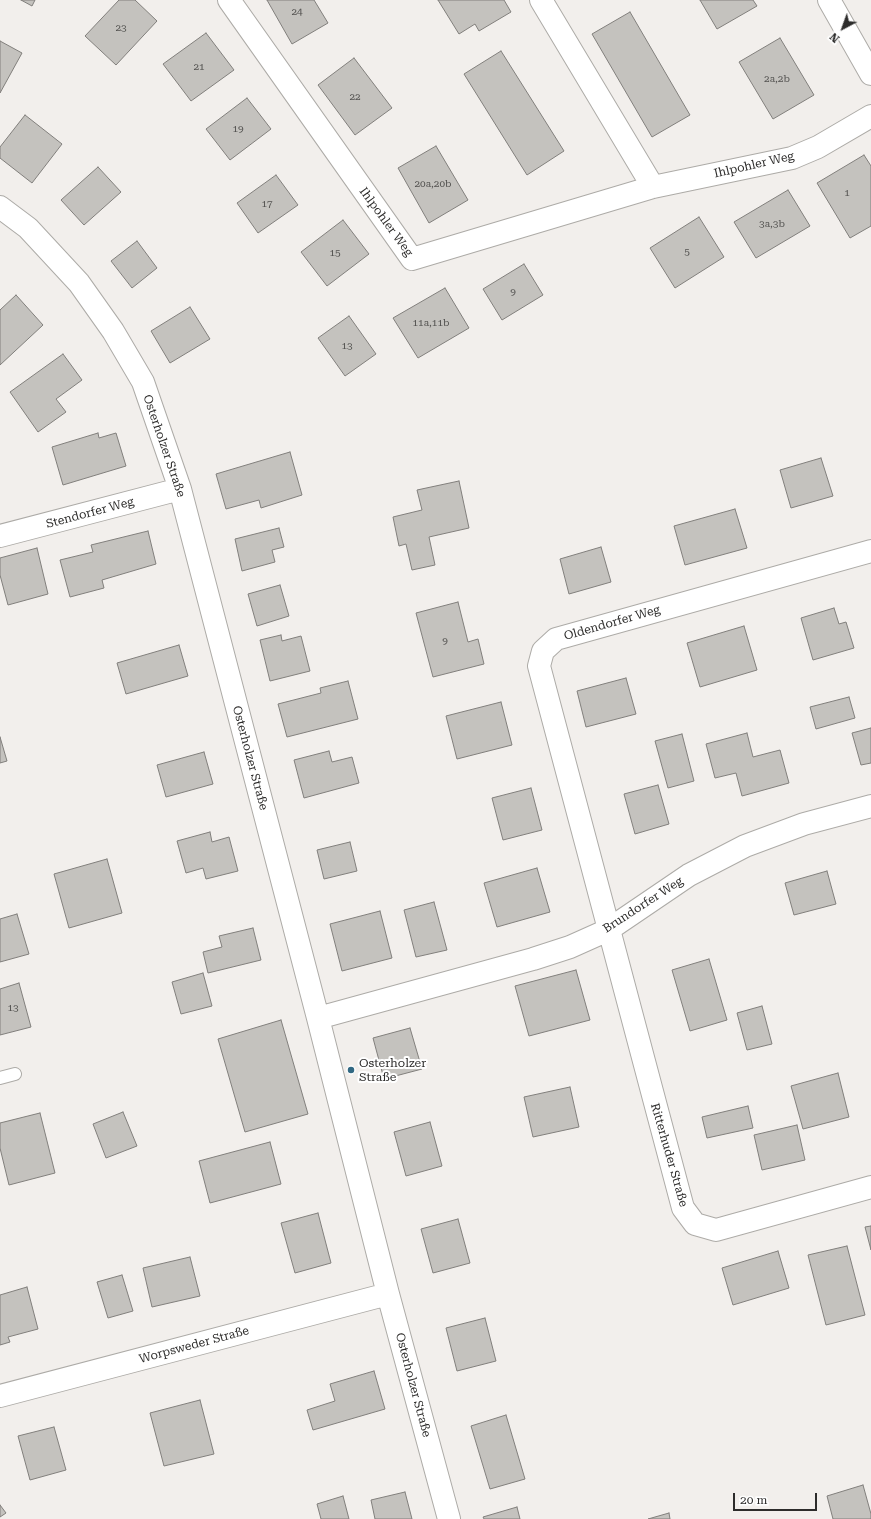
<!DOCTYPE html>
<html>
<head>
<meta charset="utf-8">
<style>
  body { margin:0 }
  #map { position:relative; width:871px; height:1519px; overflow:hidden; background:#f2efec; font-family:"Roboto Serif",serif }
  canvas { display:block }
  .north { position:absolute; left:823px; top:8px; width:40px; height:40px; -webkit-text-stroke:3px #fff; paint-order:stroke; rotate:221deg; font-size:11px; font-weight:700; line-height:16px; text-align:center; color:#2d2c2b }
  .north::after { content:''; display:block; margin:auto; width:14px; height:18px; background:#2d2c2b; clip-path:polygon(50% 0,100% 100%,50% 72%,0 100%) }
  .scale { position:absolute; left:733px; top:1493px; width:84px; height:18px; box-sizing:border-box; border:2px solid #2d2c2b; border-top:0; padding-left:5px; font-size:12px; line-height:14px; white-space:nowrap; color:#2d2c2b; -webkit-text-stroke:3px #fff; paint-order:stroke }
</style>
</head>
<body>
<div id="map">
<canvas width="871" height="1519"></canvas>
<div class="north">N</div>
<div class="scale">20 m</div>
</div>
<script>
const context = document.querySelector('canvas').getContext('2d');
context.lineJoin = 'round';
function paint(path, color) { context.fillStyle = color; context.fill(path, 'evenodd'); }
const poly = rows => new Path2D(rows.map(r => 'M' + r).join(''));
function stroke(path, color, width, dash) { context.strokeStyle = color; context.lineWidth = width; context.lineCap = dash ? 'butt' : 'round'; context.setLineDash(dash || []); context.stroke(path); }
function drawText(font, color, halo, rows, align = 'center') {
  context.font = font + ' "Roboto Serif",serif'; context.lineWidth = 4; context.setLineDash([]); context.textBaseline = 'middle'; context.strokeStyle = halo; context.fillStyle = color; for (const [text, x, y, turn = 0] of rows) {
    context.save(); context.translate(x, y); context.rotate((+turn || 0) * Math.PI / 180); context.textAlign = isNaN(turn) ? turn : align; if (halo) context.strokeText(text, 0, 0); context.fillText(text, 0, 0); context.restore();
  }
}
const building = poly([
  [21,0,35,0,32,6,21,0],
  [119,0,135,0,157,21,116,65,85,36,119,0],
  [267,0,314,0,328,23,292,44,267,0],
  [438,0,504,0,511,12,479,31,475,24,459,34,438,0],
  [700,0,753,0,757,6,717,29,700,0],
  [630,12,690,115,652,137,592,34,630,12],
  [206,33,234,70,191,101,163,64,206,33],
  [780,38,814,95,773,119,739,62,780,38],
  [0,41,22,53,0,93,0,41],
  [501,51,564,151,527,175,464,74,501,51],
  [354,58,392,108,355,135,318,85,354,58],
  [247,98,271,129,230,160,206,129,247,98],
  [25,115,62,144,32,183,0,158,0,147,25,115],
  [436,146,468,200,429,223,398,168,436,146],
  [864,155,871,166,871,226,850,238,817,183,864,155],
  [98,167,121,192,84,225,61,200,98,167],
  [276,175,298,205,258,233,237,203,276,175],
  [788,190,810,226,756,258,734,222,788,190],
  [699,217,724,257,675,288,650,248,699,217],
  [343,220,369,254,327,286,301,252,343,220],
  [137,241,157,268,132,288,111,261,137,241],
  [524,264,543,295,502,320,483,289,524,264],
  [445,288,469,328,418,358,393,318,445,288],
  [16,295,43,325,0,365,0,310,16,295],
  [190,307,210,339,170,363,151,331,190,307],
  [349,316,376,354,345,376,318,338,349,316],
  [63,354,82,380,56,399,66,412,38,432,10,392,63,354],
  [98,433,99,438,116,433,126,466,63,485,52,447,98,433],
  [290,452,302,495,261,508,259,500,226,509,216,474,290,452],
  [821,458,833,496,791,508,780,470,821,458],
  [459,481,469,528,429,537,435,565,412,570,406,544,399,546,393,517,422,510,417,490,459,481],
  [735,509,747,548,685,565,674,526,735,509],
  [279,528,284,547,272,550,275,562,242,571,235,539,279,528],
  [148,531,156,564,102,580,104,588,70,597,60,560,93,552,91,545,148,531],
  [601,547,611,582,569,594,560,559,601,547],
  [37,548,48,594,8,605,0,575,0,558,37,548],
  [280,585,289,616,257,626,248,594,280,585],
  [458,602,468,642,478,639,484,664,433,677,416,613,458,602],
  [834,608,839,624,846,622,854,648,813,660,801,618,834,608],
  [744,626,757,670,700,687,687,643,744,626],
  [281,635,282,641,301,636,310,671,270,681,260,640,281,635],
  [179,645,188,676,126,694,117,663,179,645],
  [626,678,636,714,586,727,577,691,626,678],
  [348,681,358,719,287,737,278,704,321,693,320,688,348,681],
  [849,697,855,718,816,729,810,707,849,697],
  [501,702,512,745,457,759,446,716,501,702],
  [871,728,871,763,861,765,852,733,871,728],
  [747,733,753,757,780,750,789,783,742,796,736,773,715,778,706,744,747,733],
  [682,734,694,781,668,788,655,741,682,734],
  [0,737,7,761,0,763,0,737],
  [329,751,332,762,352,757,359,783,304,798,294,760,329,751],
  [204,752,213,784,166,797,157,765,204,752],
  [658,785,669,824,635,834,624,794,658,785],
  [531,788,542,830,503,840,492,798,531,788],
  [210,832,212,842,229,837,238,871,206,879,203,868,186,873,177,841,210,832],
  [350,842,357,871,324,879,317,850,350,842],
  [107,859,122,913,69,928,54,874,107,859],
  [537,868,550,912,497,927,484,883,537,868],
  [827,871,836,904,794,915,785,883,827,871],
  [434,902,447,950,416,957,404,910,434,902],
  [380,911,392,958,342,971,330,924,380,911],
  [17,914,29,954,0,962,0,919,17,914],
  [253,928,261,960,208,973,203,952,222,947,219,936,253,928],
  [709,959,727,1020,690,1031,672,970,709,959],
  [576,970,590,1020,529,1036,515,986,576,970],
  [203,973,212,1006,181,1014,172,982,203,973],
  [19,983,31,1027,0,1035,0,989,19,983],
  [762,1006,772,1044,747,1050,737,1013,762,1006],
  [281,1020,308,1114,245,1132,218,1039,281,1020],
  [410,1028,422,1069,384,1079,373,1038,410,1028],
  [838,1073,849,1117,803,1129,791,1086,838,1073],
  [570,1087,579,1127,533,1137,524,1097,570,1087],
  [748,1106,753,1128,707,1138,702,1117,748,1106],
  [123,1112,137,1146,106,1158,93,1124,123,1112],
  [40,1113,55,1173,9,1185,0,1148,0,1123,40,1113],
  [430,1122,442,1166,406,1176,394,1132,430,1122],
  [797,1125,805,1160,762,1170,754,1135,797,1125],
  [270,1142,281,1184,210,1203,199,1161,270,1142],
  [318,1213,331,1263,295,1273,281,1223,318,1213],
  [458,1219,470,1263,433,1273,421,1229,458,1219],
  [871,1226,871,1250,865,1227,871,1226],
  [847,1246,865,1315,826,1325,808,1255,847,1246],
  [778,1251,789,1288,733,1305,722,1268,778,1251],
  [190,1257,200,1296,152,1307,143,1268,190,1257],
  [122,1275,133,1311,108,1318,97,1282,122,1275],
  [27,1287,38,1329,8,1337,10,1342,0,1345,0,1295,27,1287],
  [485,1318,496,1361,457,1371,446,1328,485,1318],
  [374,1371,385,1409,313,1430,307,1410,335,1401,330,1384,374,1371],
  [200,1400,214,1454,164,1466,150,1413,200,1400],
  [506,1415,525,1479,490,1489,471,1426,506,1415],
  [54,1427,66,1470,30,1480,18,1436,54,1427],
  [863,1485,871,1514,871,1519,833,1519,827,1496,863,1485],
  [405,1492,412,1519,375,1519,371,1500,405,1492],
  [343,1496,349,1519,321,1519,317,1504,343,1496],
  [0,1505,6,1513,0,1517,0,1505],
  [517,1507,520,1519,484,1519,483,1517,517,1507],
  [669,1513,670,1519,648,1519,669,1513]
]);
paint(building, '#c4c2be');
stroke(building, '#817f7c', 1);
const service = poly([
  [0,1078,15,1074]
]);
const minor = poly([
  [229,0,412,259,653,187,792,158,818,147,871,116],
  [541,0,653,187],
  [829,0,871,74],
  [0,207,28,228,79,283,113,331,143,382,180,489,318,1018,388,1294,449,1519],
  [0,536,180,489],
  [871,551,556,639,543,651,539,666,683,1208,695,1224,716,1230,871,1187],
  [318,1018,533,959,570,947,608,930,689,875,745,846,804,824,871,806],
  [0,1396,388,1294]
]);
stroke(service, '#adaba7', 14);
stroke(minor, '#adaba7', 24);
stroke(service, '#fff', 12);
stroke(minor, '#fff', 22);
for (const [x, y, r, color] of [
  [351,1070,4,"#316882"]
]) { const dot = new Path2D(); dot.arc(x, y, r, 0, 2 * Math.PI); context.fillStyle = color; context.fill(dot); stroke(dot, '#fff', 1.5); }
drawText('10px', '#535250', null, [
  ["24",297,12],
  ["23",121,28],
  ["21",199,67],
  ["2a,2b",777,79],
  ["22",355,97],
  ["19",238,129],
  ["20a,20b",433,184],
  ["1",847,193],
  ["17",267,204],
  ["3a,3b",772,224],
  ["5",687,252],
  ["15",335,253],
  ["9",513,292],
  ["11a,11b",431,323],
  ["13",347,346],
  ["9",445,641],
  ["13",13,1008]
]);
drawText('12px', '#2d2c2b', '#fff', [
  ["Ihlpohler Weg",754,165,-13],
  ["Ihlpohler Weg",386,222,54],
  ["Osterholzer Straße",164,446,71],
  ["Stendorfer Weg",90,513,-15],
  ["Oldendorfer Weg",612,623,-16],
  ["Osterholzer Straße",250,758,75],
  ["Brundorfer Weg",643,905,-33],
  ["Ritterhuder Straße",669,1155,74],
  ["Worpsweder Straße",194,1345,-15],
  ["Osterholzer Straße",413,1385,75]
]);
drawText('12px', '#2d2c2b', '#fff', [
  ["Osterholzer",359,1063],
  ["Straße",359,1077]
], 'left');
</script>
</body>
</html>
